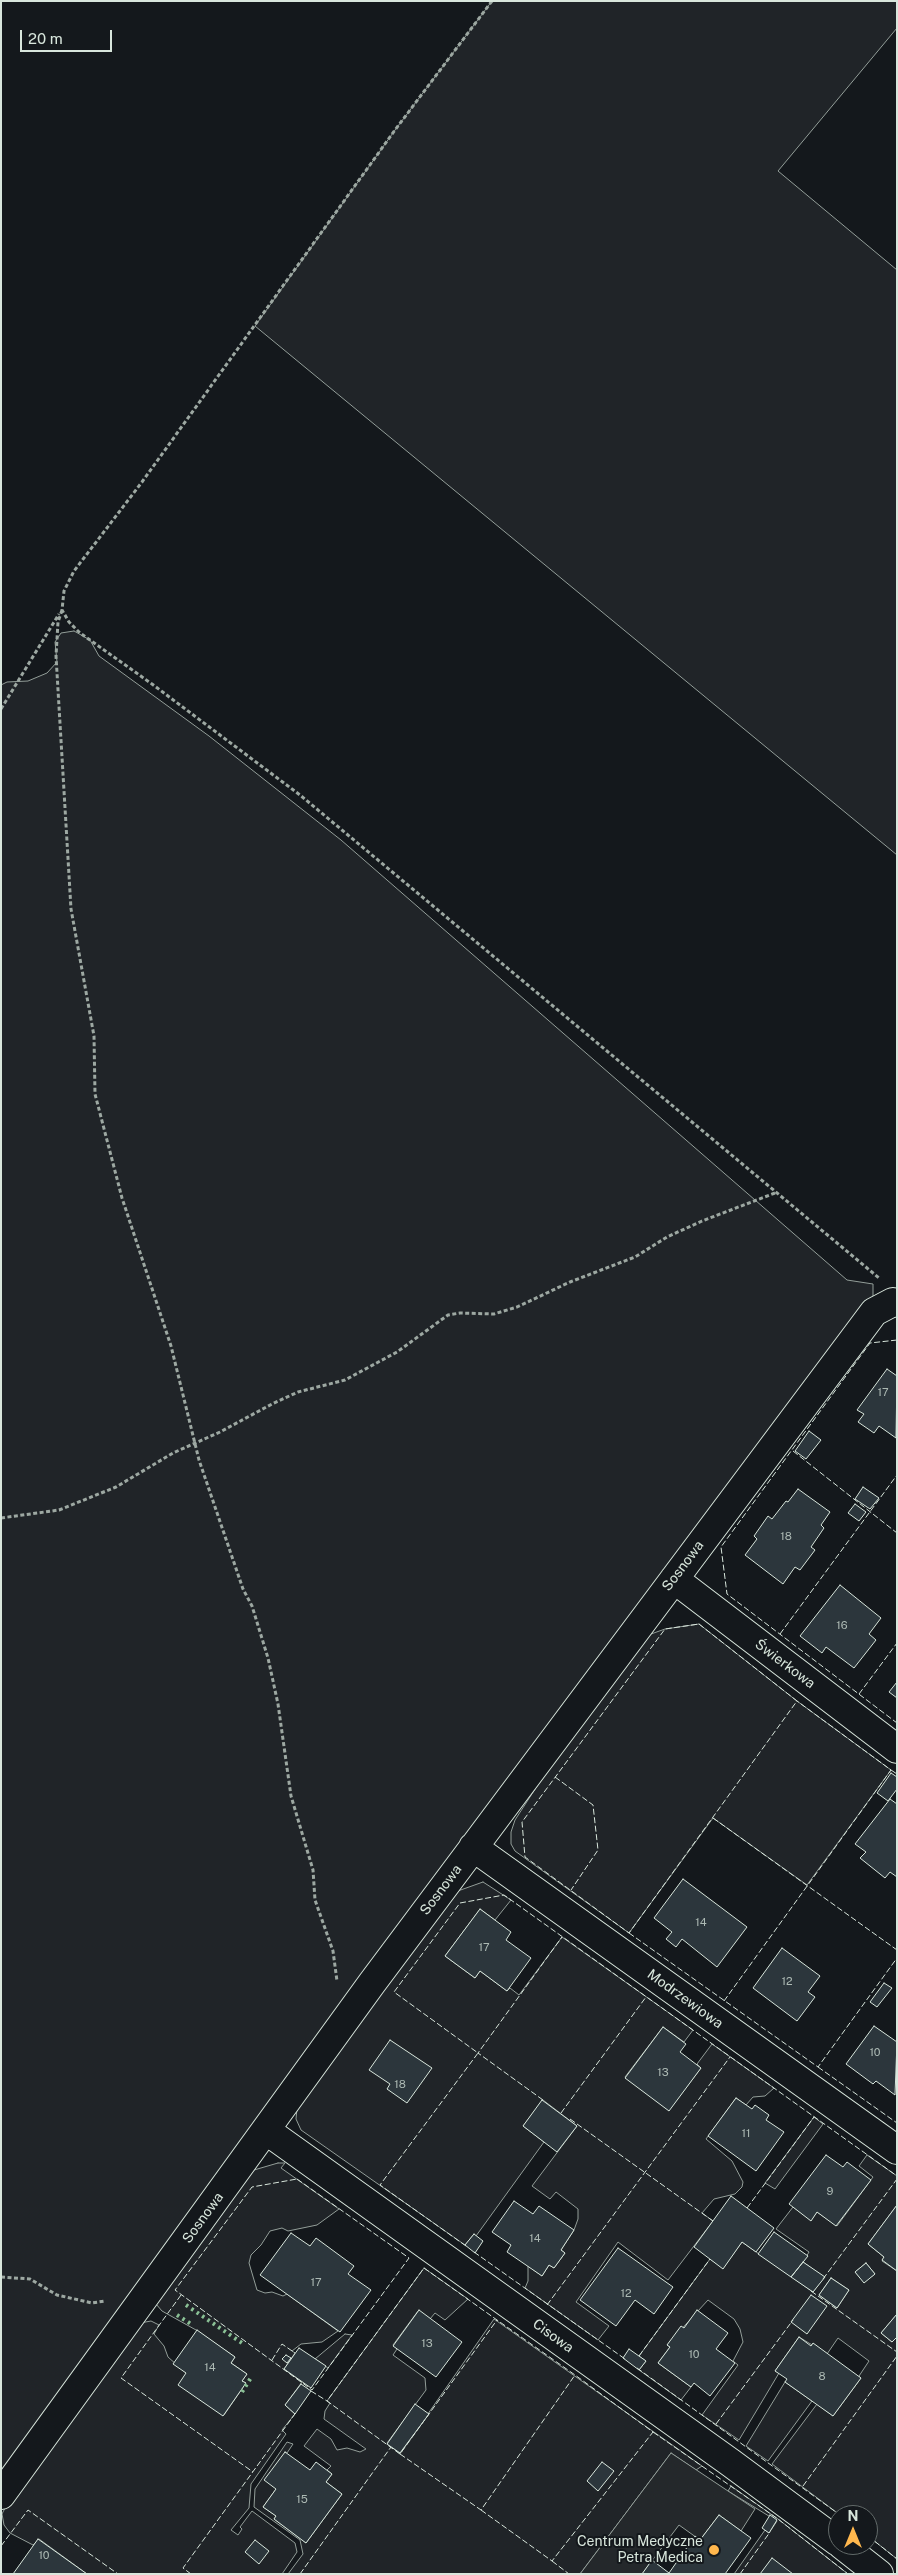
<!DOCTYPE html>
<html>
<head>
<meta charset="utf-8">
<style>
  body { margin:0 }
  #map { position:relative; width:898px; height:2575px; overflow:hidden; background:#14181c; font-family:"Public Sans",sans-serif }
  canvas { display:block }
  .frame { position:absolute; inset:0; border:2px solid #d8e6dc; pointer-events:none }
  .north { position:absolute; left:828px; top:2505px; width:50px; height:50px; box-sizing:border-box; background:#14181c; border:1px solid #626a69; border-radius:50%; rotate:0deg; font-size:14px; font-weight:700; line-height:20px; text-align:center; color:#d8e6dc }
  .north::after { content:''; display:block; margin:auto; width:18px; height:22px; background:#ffb74d; clip-path:polygon(50% 0,100% 100%,50% 72%,0 100%) }
  .scale { position:absolute; left:20px; top:30px; width:92px; height:22px; box-sizing:border-box; border:2px solid #d8e6dc; border-top:0; padding-left:6px; font-size:15px; line-height:18px; white-space:nowrap; color:#d8e6dc; -webkit-text-stroke:4px #14181c; paint-order:stroke }
</style>
</head>
<body>
<div id="map">
<canvas width="898" height="2575"></canvas>
<div class="frame"></div>
<div class="north">N</div>
<div class="scale">20 m</div>
</div>
<script>
const context = document.querySelector('canvas').getContext('2d');
context.lineJoin = 'round';
function paint(path, color) { context.fillStyle = color; context.fill(path, 'evenodd'); }
const poly = rows => new Path2D(rows.map(r => 'M' + r).join(''));
function stroke(path, color, width, dash) { context.strokeStyle = color; context.lineWidth = width; context.lineCap = dash ? 'butt' : 'round'; context.setLineDash(dash || []); context.stroke(path); }
function drawText(font, color, halo, rows, align = 'center') {
  context.font = font + ' "Public Sans",sans-serif'; context.lineWidth = 4; context.setLineDash([]); context.textBaseline = 'middle'; context.strokeStyle = halo; context.fillStyle = color; for (const [text, x, y, turn = 0] of rows) {
    context.save(); context.translate(x, y); context.rotate((+turn || 0) * Math.PI / 180); context.textAlign = isNaN(turn) ? turn : align; if (halo) context.strokeText(text, 0, 0); context.fillText(text, 0, 0); context.restore();
  }
}
const green = poly([
  [492,1,897,1,897,28,778,171,897,270,897,855,255,326,395,130,492,1],
  [74,631,90,640,99,656,209,736,341,840,847,1280,873,1284,873,1298,1,2473,1,685,7,682,28,681,47,673,57,662,55,642,61,633,74,631],
  [699,1624,797,1701,891,1770,807,1885,713,1818,629,1933,515,1851,511,1844,511,1832,515,1820,539,1783,642,1640,651,1634,665,1629,699,1624],
  [483,1882,511,1900,495,1920,480,1909,445,1956,475,1978,480,1971,507,1991,510,1988,519,1995,562,1937,693,2030,684,2042,663,2027,625,2077,669,2110,701,2068,697,2064,712,2044,774,2088,765,2096,753,2097,746,2105,736,2098,706,2139,732,2161,743,2182,742,2187,735,2194,714,2199,702,2213,713,2221,668,2280,618,2242,576,2302,609,2326,598,2340,525,2288,528,2281,528,2266,542,2276,549,2265,554,2268,565,2253,561,2250,574,2230,578,2219,578,2209,556,2192,550,2199,532,2186,577,2126,543,2100,523,2126,544,2142,476,2236,474,2234,465,2245,301,2130,296,2119,297,2108,455,1892,483,1882],
  [814,2117,823,2124,775,2189,765,2183,814,2117],
  [867,2155,897,2176,897,2205,868,2244,884,2257,882,2261,897,2271,897,2314,881,2333,892,2342,897,2337,897,2559,868,2536,868,2515,840,2515,772,2464,817,2404,833,2416,861,2378,859,2376,869,2361,838,2338,827,2354,799,2337,775,2371,779,2373,739,2440,702,2415,738,2365,733,2361,743,2342,740,2329,734,2319,708,2300,667,2345,670,2347,658,2363,691,2387,681,2400,639,2370,646,2361,639,2356,710,2259,723,2268,742,2242,813,2292,824,2277,803,2262,809,2252,776,2229,793,2207,811,2220,817,2212,837,2226,873,2177,859,2166,867,2155],
  [866,2263,875,2274,864,2282,855,2272,866,2263],
  [831,2278,849,2290,837,2308,819,2295,831,2278],
  [278,2163,285,2163,281,2168,339,2209,317,2225,288,2231,282,2228,270,2231,261,2245,251,2255,249,2263,257,2290,265,2293,272,2292,283,2296,287,2294,338,2331,322,2342,301,2344,292,2351,295,2353,284,2369,302,2382,285,2405,295,2414,282,2430,286,2434,251,2484,249,2508,231,2530,238,2535,242,2529,240,2527,252,2511,295,2543,297,2552,282,2574,87,2574,39,2539,33,2545,10,2533,4,2525,2,2514,10,2498,140,2323,151,2321,159,2325,154,2334,164,2346,168,2357,186,2373,224,2415,246,2383,242,2381,247,2374,231,2363,235,2357,196,2330,162,2311,156,2304,241,2180,254,2170,278,2163],
  [424,2268,468,2299,445,2320,435,2313,430,2319,418,2311,393,2345,397,2349,393,2355,425,2378,426,2390,387,2443,400,2454,494,2319,702,2466,696,2470,671,2453,580,2574,288,2574,303,2554,300,2540,254,2507,255,2489,287,2442,293,2444,287,2453,285,2452,276,2489,263,2507,276,2516,274,2519,306,2543,342,2494,326,2482,332,2474,327,2470,331,2466,304,2446,317,2429,331,2439,337,2450,347,2448,360,2452,366,2449,324,2419,325,2411,330,2403,327,2401,424,2268],
  [345,2334,352,2335,328,2368,315,2359,345,2334],
  [785,2382,812,2401,768,2461,746,2446,785,2382],
  [731,2486,778,2519,848,2574,734,2574,765,2530,769,2533,777,2521,728,2491,731,2486]
]);
paint(green, '#202428');
stroke(green, '#939e99', 1);
const parking = poly([
  [671,2453,755,2509,741,2531,719,2515,700,2540,679,2525,642,2574,580,2574,671,2453]
]);
paint(parking, '#24282b');
stroke(parking, '#939e99', 1);
const building = poly([
  [887,1369,897,1376,896,1438,879,1426,874,1433,858,1422,864,1414,857,1410,887,1369],
  [809,1431,821,1440,806,1459,795,1451,809,1431],
  [863,1487,879,1498,870,1509,855,1499,863,1487],
  [798,1489,830,1512,821,1525,824,1528,811,1547,815,1550,800,1570,795,1567,783,1584,745,1555,757,1539,754,1536,768,1516,772,1519,786,1501,788,1502,798,1489],
  [855,1504,866,1512,859,1521,848,1513,855,1504],
  [840,1585,881,1618,869,1634,876,1640,854,1668,826,1647,822,1653,800,1636,840,1585],
  [897,1682,897,1698,889,1692,897,1682],
  [891,1773,897,1777,897,1789,888,1801,877,1793,891,1773],
  [890,1799,897,1804,897,1877,890,1872,885,1878,860,1858,866,1852,855,1844,890,1799],
  [683,1879,747,1927,717,1967,682,1939,676,1947,666,1939,672,1932,654,1918,683,1879],
  [480,1909,511,1932,506,1940,531,1958,507,1991,480,1971,475,1978,445,1956,480,1909],
  [782,1948,820,1976,808,1992,815,1997,797,2021,753,1988,782,1948],
  [884,1983,892,1988,877,2007,870,2002,884,1983],
  [874,2026,897,2042,895,2095,876,2081,873,2084,846,2064,874,2026],
  [663,2027,686,2044,680,2052,701,2068,669,2111,625,2078,663,2027],
  [390,2040,432,2068,407,2103,387,2089,390,2084,369,2070,390,2040],
  [736,2098,752,2109,755,2105,769,2115,766,2120,784,2132,756,2171,708,2136,736,2098],
  [542,2100,577,2126,557,2152,523,2126,542,2100],
  [826,2155,843,2167,847,2162,871,2180,836,2226,817,2212,811,2221,789,2204,826,2155],
  [731,2196,774,2228,756,2252,742,2242,723,2269,694,2247,731,2196],
  [514,2201,533,2214,539,2206,574,2230,561,2250,565,2253,554,2268,549,2265,542,2276,507,2252,511,2245,492,2232,514,2201],
  [897,2205,897,2271,882,2260,884,2257,868,2244,897,2205],
  [774,2232,808,2256,791,2277,758,2254,774,2232],
  [291,2233,310,2246,316,2238,354,2266,348,2274,371,2290,340,2332,260,2275,291,2233],
  [474,2234,483,2241,475,2253,465,2245,474,2234],
  [618,2248,673,2287,654,2314,635,2300,616,2326,580,2300,618,2248],
  [803,2262,825,2277,813,2292,791,2277,803,2262],
  [866,2263,875,2274,864,2283,855,2272,866,2263],
  [831,2278,849,2290,837,2308,819,2295,831,2278],
  [811,2295,827,2306,807,2334,791,2322,811,2295],
  [419,2310,462,2342,436,2377,393,2346,419,2310],
  [697,2310,728,2333,716,2349,735,2363,710,2396,694,2383,691,2387,658,2363,670,2347,667,2345,681,2326,684,2328,697,2310],
  [897,2314,897,2337,892,2342,881,2333,897,2314],
  [197,2330,235,2357,231,2363,247,2374,242,2381,246,2383,223,2416,178,2385,186,2373,173,2364,197,2330],
  [799,2337,811,2346,813,2343,861,2378,833,2416,785,2382,787,2379,775,2371,799,2337],
  [299,2348,326,2366,311,2388,284,2369,299,2348],
  [629,2349,646,2361,639,2370,623,2358,629,2349],
  [286,2355,291,2358,287,2363,282,2359,286,2355],
  [301,2384,311,2391,295,2414,285,2405,301,2384],
  [415,2404,429,2414,400,2453,387,2444,415,2404],
  [285,2452,310,2470,316,2462,332,2474,326,2482,342,2494,306,2543,274,2519,276,2516,263,2507,276,2489,264,2480,285,2452],
  [602,2462,614,2471,598,2491,587,2481,602,2462],
  [719,2515,751,2538,725,2574,642,2574,652,2560,669,2573,695,2536,700,2540,719,2515],
  [770,2515,777,2520,769,2533,762,2528,770,2515],
  [38,2539,87,2574,13,2574,38,2539],
  [255,2540,269,2551,259,2564,245,2552,255,2540],
  [772,2558,793,2574,760,2574,772,2558]
]);
paint(building, '#2c363c');
stroke(building, '#d8e6dc', 1);
const minor = poly([
  [674,1579,897,1749],
  [473,1847,897,2150],
  [267,2131,731,2463,838,2542],
  [1,2495,372,1983,874,1312,893,1302,897,1303],
  [842,2545,879,2574]
]);
stroke(minor, '#d8e6dc', 30);
stroke(poly([
  [492,1,395,130,142,482,74,571,64,591,62,610,69,622,80,633,152,684,300,795,879,1278],
  [62,610,58,622,56,656,71,909,94,1036,95,1094,122,1198,171,1346,199,1460,243,1589,252,1606,268,1658,278,1704,291,1796,313,1870,315,1900,333,1951,337,1981],
  [1,709,59,614],
  [1,1518,59,1510,116,1487,173,1453,220,1432,272,1404,298,1392,345,1380,397,1352,448,1315,460,1313,494,1314,517,1307,570,1282,635,1257,667,1237,702,1221,775,1193],
  [1,2277,30,2279,57,2295,92,2303,105,2301]
]), '#9da8a2', 3, [4, 2.5]);
stroke(minor, '#14181c', 28);
stroke(poly([
  [186,2305,242,2343],
  [177,2315,191,2324],
  [242,2392,252,2376]
]), '#8ac095', 4, [2.5, 4]);
stroke(poly([
  [897,1340,870,1343,721,1547,727,1594,897,1723],
  [793,1451,897,1533],
  [699,1624,797,1701,629,1933,525,1857,522,1822,665,1629,699,1624],
  [780,1634,897,1475],
  [859,1694,897,1643],
  [891,1770,897,1774],
  [555,1777,593,1805,598,1850,571,1890],
  [713,1818,897,1950],
  [629,1933,818,2067,897,1958],
  [724,2001,891,1770,797,1701],
  [818,2067,897,2123],
  [543,2100,478,2053,562,1937],
  [561,2113,646,1997],
  [570,2119,713,2221],
  [297,2179,409,2258,312,2390,175,2290,252,2187,297,2179],
  [747,2208,814,2117],
  [466,2246,380,2185,478,2053,394,1992,460,1903,504,1895,897,2176],
  [474,2252,625,2359],
  [424,2268,497,2320,400,2454,327,2401,424,2268],
  [823,2279,897,2179],
  [811,2291,897,2352],
  [181,2295,121,2378,253,2472],
  [547,2305,730,2057],
  [639,2356,710,2259],
  [272,2360,282,2344,295,2353],
  [637,2368,840,2515],
  [311,2391,327,2401],
  [716,2424,793,2320],
  [653,2432,778,2519,848,2574],
  [400,2454,481,2510,575,2375,497,2320],
  [803,2486,897,2356],
  [481,2510,552,2561,653,2432,575,2375],
  [868,2536,897,2559],
  [1,2546,28,2510,118,2574],
  [552,2561,569,2574],
  [191,2574,183,2568,297,2411],
  [300,2574,391,2447],
  [740,2574,770,2532]
]), '#d8e6dc', 1, [6, 2.5]);
for (const [x, y, r, color] of [
  [714,2550,6,"#ffb74d"]
]) { const dot = new Path2D(); dot.arc(x, y, r, 0, 2 * Math.PI); context.fillStyle = color; context.fill(dot); stroke(dot, '#14181c', 2); }
drawText('11px', '#adbab4', null, [
  ["17",883,1393],
  ["18",786,1537],
  ["16",842,1626],
  ["14",701,1923],
  ["17",484,1948],
  ["12",787,1982],
  ["10",875,2053],
  ["13",663,2073],
  ["18",400,2085],
  ["11",746,2134],
  ["9",830,2192],
  ["14",535,2239],
  ["17",316,2283],
  ["12",626,2294],
  ["13",427,2344],
  ["10",694,2355],
  ["14",210,2368],
  ["8",822,2377],
  ["15",302,2500],
  ["10",44,2556]
]);
drawText('14px', '#d8e6dc', '#14181c', [
  ["Sosnowa",683,1566,-53],
  ["Świerkowa",785,1664,37],
  ["Sosnowa",441,1890,-53],
  ["Modrzewiowa",685,1999,36],
  ["Sosnowa",203,2218,-54],
  ["Cisowa",553,2336,36]
]);
drawText('14px', '#d8e6dc', '#14181c', [
  ["Centrum Medyczne",703,2542],
  ["Petra Medica",703,2558]
], 'right');
</script>
</body>
</html>
